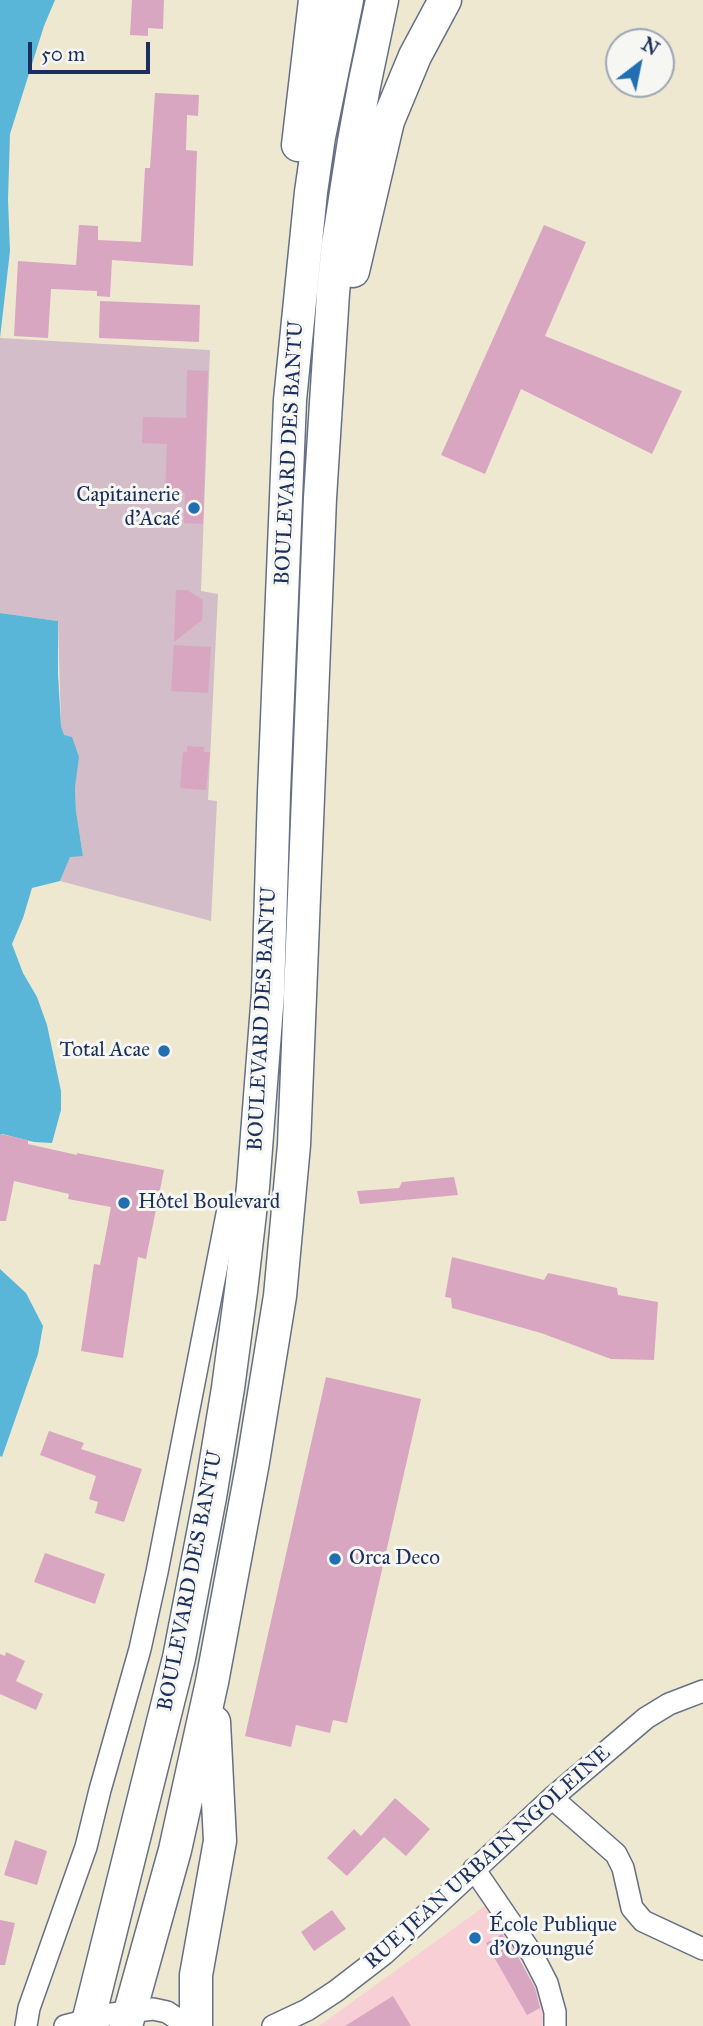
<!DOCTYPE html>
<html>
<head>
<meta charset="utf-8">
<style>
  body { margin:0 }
  #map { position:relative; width:703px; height:2026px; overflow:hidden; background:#eee8d1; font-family:"IM FELL Great Primer",serif }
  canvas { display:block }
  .north { position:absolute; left:605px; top:28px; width:70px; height:70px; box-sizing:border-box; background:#f6f6f2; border:2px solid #9ea6b7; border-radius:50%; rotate:32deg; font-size:19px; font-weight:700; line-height:28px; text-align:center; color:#1b2f5e }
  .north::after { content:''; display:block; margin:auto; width:24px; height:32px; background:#1f6fb2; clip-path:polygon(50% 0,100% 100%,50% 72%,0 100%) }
  .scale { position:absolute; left:28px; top:42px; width:122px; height:32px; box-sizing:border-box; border:4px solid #1b2f5e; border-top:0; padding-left:9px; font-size:21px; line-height:24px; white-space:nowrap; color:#1b2f5e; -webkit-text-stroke:5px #f6f6f2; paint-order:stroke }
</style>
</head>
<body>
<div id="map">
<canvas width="703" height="2026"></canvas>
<div class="north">N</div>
<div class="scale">50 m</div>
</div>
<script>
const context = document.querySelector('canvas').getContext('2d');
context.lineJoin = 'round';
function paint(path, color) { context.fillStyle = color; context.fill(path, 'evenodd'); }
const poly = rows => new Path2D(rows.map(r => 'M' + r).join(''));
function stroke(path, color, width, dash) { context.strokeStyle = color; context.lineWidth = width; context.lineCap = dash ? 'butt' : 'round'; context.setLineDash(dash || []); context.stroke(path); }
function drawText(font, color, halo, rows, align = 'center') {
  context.font = font + ' "IM FELL Great Primer",serif'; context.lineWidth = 6; context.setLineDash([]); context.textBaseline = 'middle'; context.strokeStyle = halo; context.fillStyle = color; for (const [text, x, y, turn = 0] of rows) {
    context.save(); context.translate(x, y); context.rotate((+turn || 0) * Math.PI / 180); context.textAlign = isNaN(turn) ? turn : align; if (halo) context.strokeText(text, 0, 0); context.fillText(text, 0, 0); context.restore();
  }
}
paint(poly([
  [489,1903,545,2005,542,2026,319,2026]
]), '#f7cfd4');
paint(poly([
  [0,338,210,350,201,591,218,594,208,800,217,801,211,921,60,881,70,856,83,856,76,811,75,787,61,726,58,621,0,613]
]), '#d2bdc8');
paint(poly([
  [0,0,55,0,44,26,10,134,8,200,10,251,0,338],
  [0,613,58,621,58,674,61,726,64,735,72,737,79,757,75,787,76,811,83,856,70,857,60,881,32,888,23,918,12,944,23,973,37,997,47,1025,61,1091,61,1110,52,1143,34,1142,2,1134,0,1140],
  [0,1269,26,1293,43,1326,38,1354,2,1457,0,1456]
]), '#5ab6d8');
paint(poly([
  [132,0,164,0,163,29,148,28,148,36,130,35],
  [155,93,199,95,198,116,187,115,186,150,197,151,193,266,112,260,110,297,97,296,97,291,51,289,48,338,14,336,18,261,76,265,79,225,98,226,98,240,141,242,145,168,150,168],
  [544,225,586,242,545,336,682,391,652,454,521,389,485,474,441,455],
  [100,301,200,305,199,342,99,338],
  [187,370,208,371,203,524,184,523,185,493,165,492,167,444,142,443,143,417,186,418],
  [176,590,187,590,203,600,202,620,174,642],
  [174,645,211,647,208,693,171,691],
  [187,746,204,747,204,752,210,752,206,790,180,788,183,752,187,752],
  [0,1134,28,1140,28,1144,77,1155,77,1153,164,1170,146,1259,138,1257,123,1358,81,1351,94,1264,100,1265,111,1207,68,1199,69,1194,14,1181,6,1221,0,1221],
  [454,1177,458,1195,360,1204,357,1191,399,1188,402,1182],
  [452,1257,544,1280,548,1273,617,1288,618,1295,658,1302,654,1360,611,1359,541,1333,452,1308,451,1298,445,1297],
  [326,1377,421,1399,347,1723,333,1720,330,1733,296,1725,291,1747,245,1736],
  [49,1431,84,1443,81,1449,142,1469,124,1522,95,1513,98,1502,89,1499,96,1476,40,1455],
  [45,1553,105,1574,95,1604,34,1582],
  [6,1652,25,1661,16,1681,43,1694,36,1710,0,1694,0,1654,5,1656],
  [395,1798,430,1829,406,1856,384,1837,347,1876,327,1858,354,1829,361,1836],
  [15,1840,47,1851,37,1885,4,1875],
  [332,1910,346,1929,314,1951,301,1932],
  [0,1920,15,1923,5,1965,0,1965],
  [502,1934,517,1955,535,1988,540,2008,527,2015,486,1943],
  [393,1996,411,2026,345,2026]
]), '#d8a6c1');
const minor = poly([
  [552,1798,616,1854,623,1868,632,1908,643,1921,703,1949],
  [474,1869,532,1954,547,1983,555,2012,555,2026],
  [26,2026,29,2008,86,1847,100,1790,140,1649,157,1572,228,1209],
  [65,2026,112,2014,153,2009,167,2012,182,2022,195,2026],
  [273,2026,307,2010,336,1991,384,1954,552,1798,646,1718,669,1704,703,1691]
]);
const highway = poly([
  [298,145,315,0],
  [353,271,388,121,415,56,445,0],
  [87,2026,179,1658,210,1497,228,1388,241,1291,253,1187,268,993,274,793,290,400,311,192,319,137,347,0],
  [126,2026,175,1850,212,1682,253,1462,280,1296,294,1145,320,498,333,293,338,244,354,141,364,86,382,0],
  [196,2026,196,1975,220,1841,214,1722]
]);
stroke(minor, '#657086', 24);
stroke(highway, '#657086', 35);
stroke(minor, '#fff', 21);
stroke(highway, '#fff', 32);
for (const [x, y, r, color] of [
  [194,508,7,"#1f6fb2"],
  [164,1051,7,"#1f6fb2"],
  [124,1203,7,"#1f6fb2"],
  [335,1559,7,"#1f6fb2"],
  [475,1938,7,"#1f6fb2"]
]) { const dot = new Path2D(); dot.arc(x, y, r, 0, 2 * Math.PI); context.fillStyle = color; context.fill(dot); stroke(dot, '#f6f6f2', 2.5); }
drawText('21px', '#1b2f5e', '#f6f6f2', [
  ["BOULEVARD DES BANTU",290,453,-87],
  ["BOULEVARD DES BANTU",263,1019,-87],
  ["BOULEVARD DES BANTU",191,1581,-79],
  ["RUE JEAN URBAIN NGOLEINE",488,1858,-42]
]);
drawText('21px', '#1b2f5e', '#f6f6f2', [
  ["Capitainerie",180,496,"right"],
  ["d'Acaé",180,520,"right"],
  ["Total Acae",150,1051,"right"],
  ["Hôtel Boulevard",138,1203],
  ["Orca Deco",349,1559],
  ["École Publique",489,1926],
  ["d'Ozoungué",489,1950]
], 'left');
</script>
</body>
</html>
